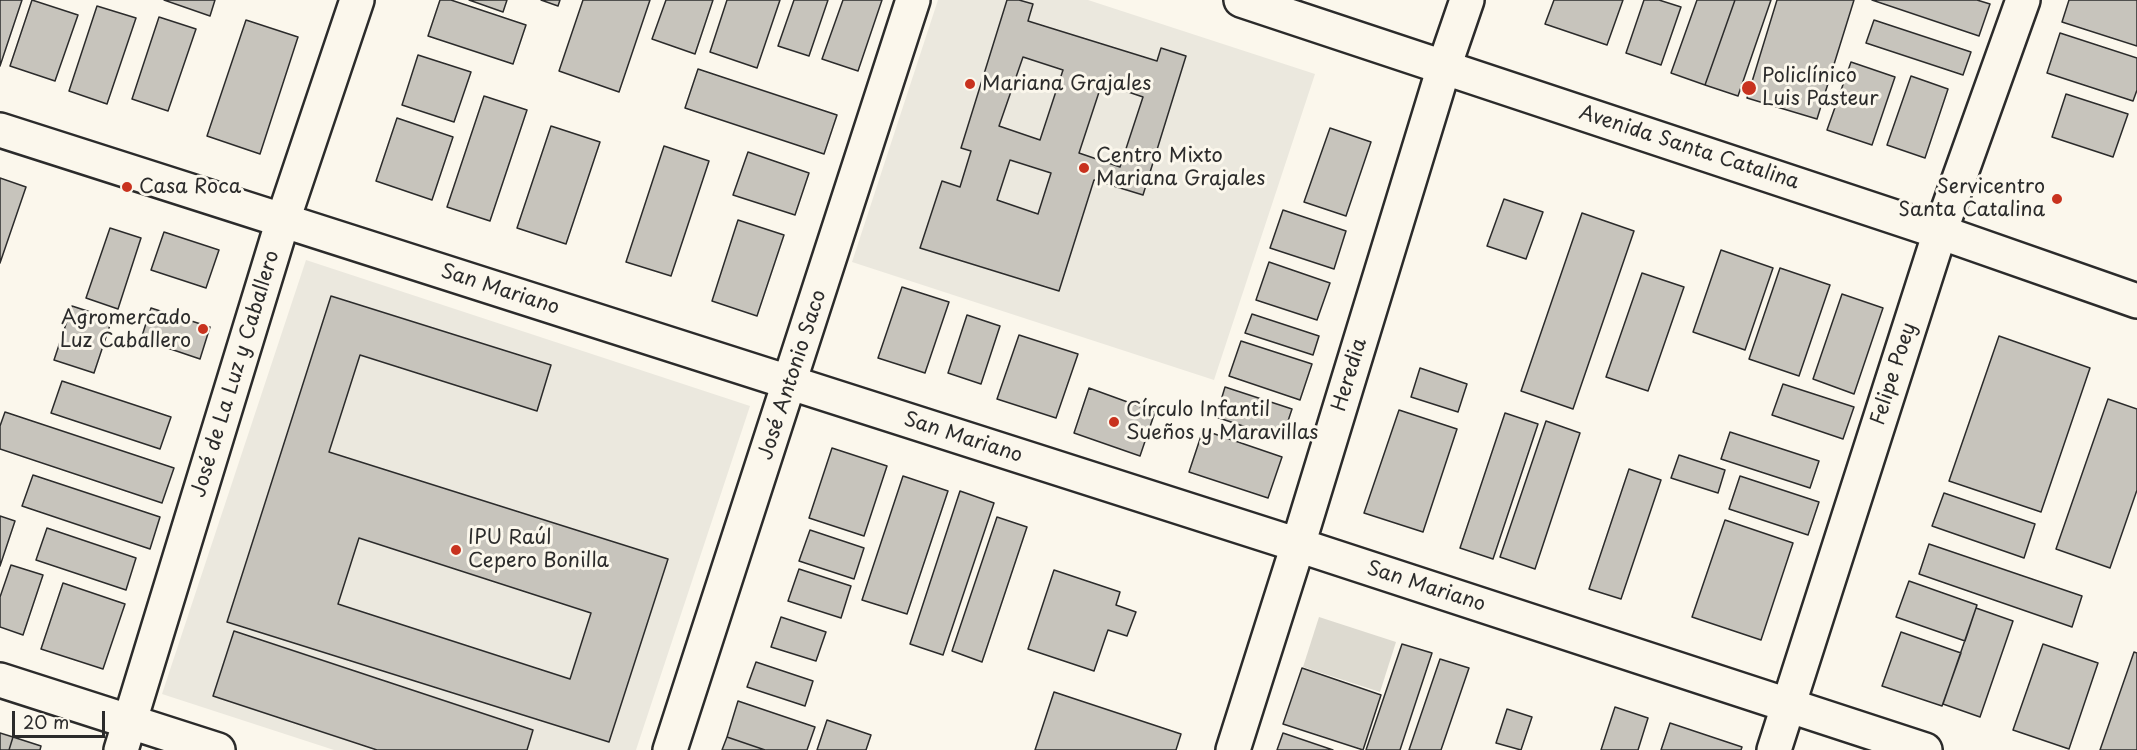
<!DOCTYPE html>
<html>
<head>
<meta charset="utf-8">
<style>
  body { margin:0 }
  #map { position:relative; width:2137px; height:750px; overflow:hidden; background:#fbf7ec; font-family:"Playpen Sans",sans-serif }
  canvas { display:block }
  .scale { position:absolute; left:12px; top:711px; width:93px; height:27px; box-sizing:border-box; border:3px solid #2b2b2b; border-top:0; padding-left:8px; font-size:18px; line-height:21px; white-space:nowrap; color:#2b2b2b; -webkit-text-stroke:4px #fbf7ec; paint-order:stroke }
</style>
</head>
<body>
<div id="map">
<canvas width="2137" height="750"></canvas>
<div class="scale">20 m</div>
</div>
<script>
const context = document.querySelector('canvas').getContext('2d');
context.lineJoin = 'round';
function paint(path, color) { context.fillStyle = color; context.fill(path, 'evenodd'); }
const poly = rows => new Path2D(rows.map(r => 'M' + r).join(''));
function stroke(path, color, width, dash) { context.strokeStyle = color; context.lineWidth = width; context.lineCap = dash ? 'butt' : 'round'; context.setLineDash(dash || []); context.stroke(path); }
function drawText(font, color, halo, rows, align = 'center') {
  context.font = font + ' "Playpen Sans",sans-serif'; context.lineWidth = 6; context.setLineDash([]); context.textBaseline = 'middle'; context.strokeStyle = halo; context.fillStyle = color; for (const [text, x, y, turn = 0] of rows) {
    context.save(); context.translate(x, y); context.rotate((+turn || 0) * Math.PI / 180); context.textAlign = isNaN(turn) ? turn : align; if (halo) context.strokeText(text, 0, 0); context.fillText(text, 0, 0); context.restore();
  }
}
paint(poly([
  [938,0,1088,0,1315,74,1214,380,852,262],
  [306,260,750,406,636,750,334,750,162,694]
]), '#ebe8de');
paint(poly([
  [1319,617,1396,642,1380,692,1303,667]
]), '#dddad0');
const building = poly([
  [0,0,22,0,0,66,0,0],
  [32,0,78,15,55,81,10,66,32,0],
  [164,0,215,0,210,16,164,0],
  [440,0,451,0,526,25,513,64,428,36,440,0],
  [469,0,507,0,503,12,469,0],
  [541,0,560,0,558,6,541,0],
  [583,0,650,0,619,92,559,71,583,0],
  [666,0,713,0,695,54,652,39,666,0],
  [727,0,780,0,757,68,710,52,727,0],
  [794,0,828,0,809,56,778,46,794,0],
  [843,0,882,0,858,71,822,59,843,0],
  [1007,0,1019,0,1033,4,1028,21,1157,61,1161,48,1186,56,1143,195,1094,180,1059,291,920,248,942,181,960,187,971,151,961,148,1007,0],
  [1023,57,1063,70,1040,140,999,126,1023,57],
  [1102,83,1143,97,1120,167,1079,153,1102,83],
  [1010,160,1051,173,1038,214,997,200,1010,160],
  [1554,0,1623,0,1607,45,1545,24,1554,0],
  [1644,0,1659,0,1681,7,1661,65,1626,53,1644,0],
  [1697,0,1735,0,1705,85,1671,73,1697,0],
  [1735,0,1771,0,1738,96,1705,85,1735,0],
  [1777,0,1854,0,1817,119,1747,98,1777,0],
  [1872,0,1977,0,1990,4,1979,36,1872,0],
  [2069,0,2137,0,2137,46,2062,22,2069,0],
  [97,6,136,18,107,104,69,91,97,6],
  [159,17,196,29,168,111,132,99,159,17],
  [246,20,298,37,260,154,207,136,246,20],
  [1874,20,1971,52,1963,75,1866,43,1874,20],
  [2060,33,2137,58,2137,90,2133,101,2047,73,2060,33],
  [418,55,471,72,454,122,402,105,418,55],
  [1851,62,1895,77,1872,145,1827,130,1851,62],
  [698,69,837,115,824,154,685,108,698,69],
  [1911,76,1948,89,1925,158,1887,145,1911,76],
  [2066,94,2128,114,2113,157,2052,137,2066,94],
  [484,96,527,110,490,221,447,207,484,96],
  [397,118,453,137,432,200,376,181,397,118],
  [551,126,600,142,566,244,517,228,551,126],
  [1330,128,1371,142,1346,216,1304,202,1330,128],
  [664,146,709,161,671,276,626,262,664,146],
  [748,152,809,173,795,215,733,195,748,152],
  [0,178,26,187,0,263,0,178],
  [1504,199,1543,212,1526,259,1487,246,1504,199],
  [1283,210,1346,231,1334,269,1270,248,1283,210],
  [1582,213,1634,231,1573,409,1521,391,1582,213],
  [738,220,784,235,757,316,712,301,738,220],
  [110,228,141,238,118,309,86,298,110,228],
  [164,232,219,250,206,288,151,270,164,232],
  [1721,250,1773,268,1745,350,1693,332,1721,250],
  [1269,262,1330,283,1317,320,1256,300,1269,262],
  [1780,268,1830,285,1799,376,1749,359,1780,268],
  [1642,273,1684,287,1648,391,1606,377,1642,273],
  [902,287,949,302,925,373,878,358,902,287],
  [1842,294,1883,308,1854,394,1813,379,1842,294],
  [331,296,551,365,537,411,360,355,329,452,668,559,609,742,227,622,331,296],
  [359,538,591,613,570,679,338,604,359,538],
  [72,306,112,319,94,373,54,360,72,306],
  [151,308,210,327,200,359,141,339,151,308],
  [1252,314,1319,336,1313,355,1245,333,1252,314],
  [967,315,1000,326,981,384,948,373,967,315],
  [1019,335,1078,354,1056,418,997,399,1019,335],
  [1999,336,2090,368,2041,512,1949,481,1999,336],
  [1241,341,1312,364,1300,400,1229,376,1241,341],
  [1420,368,1467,384,1458,412,1411,397,1420,368],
  [62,381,171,417,160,449,51,413,62,381],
  [1783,384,1854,407,1843,439,1772,415,1783,384],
  [1225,387,1292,409,1282,439,1216,417,1225,387],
  [1089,388,1155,412,1140,456,1074,433,1089,388],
  [2108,399,2137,409,2137,490,2110,568,2056,549,2108,399],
  [1399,410,1457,429,1423,532,1364,513,1399,410],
  [5,412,174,468,162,503,0,449,0,426,5,412],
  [1505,413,1538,424,1493,559,1460,548,1505,413],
  [1546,421,1580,433,1535,569,1500,557,1546,421],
  [1203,430,1282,457,1268,498,1189,472,1203,430],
  [1730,432,1819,461,1810,488,1721,459,1730,432],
  [832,448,887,466,864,536,809,518,832,448],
  [1679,455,1725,470,1718,493,1671,478,1679,455],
  [1629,469,1661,480,1621,599,1589,589,1629,469],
  [33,475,160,517,150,549,22,506,33,475],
  [903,476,948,491,907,614,862,600,903,476],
  [1740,476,1819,502,1808,535,1729,509,1740,476],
  [960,491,994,503,943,655,910,644,960,491],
  [1944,493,2035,524,2024,558,1932,526,1944,493],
  [0,516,15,521,0,566,0,516],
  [997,517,1027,527,982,662,952,651,997,517],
  [1725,520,1793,543,1761,640,1692,617,1725,520],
  [47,528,136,558,126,590,36,560,47,528],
  [810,530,864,548,854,579,799,561,810,530],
  [1929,544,2082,596,2072,627,1919,574,1929,544],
  [11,565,43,575,23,635,0,627,0,597,11,565],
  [799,569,851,586,841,618,788,601,799,569],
  [1054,570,1120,592,1116,605,1136,612,1127,636,1108,630,1094,671,1028,649,1054,570],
  [1909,581,1977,605,1965,641,1896,617,1909,581],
  [63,583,125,604,103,669,41,649,63,583],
  [1976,608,2013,621,1980,717,1943,704,1976,608],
  [781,617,826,632,816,661,771,647,781,617],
  [234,631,533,730,527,750,377,750,213,696,234,631],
  [1901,632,1961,653,1942,706,1882,686,1901,632],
  [1402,644,1432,653,1400,750,1366,750,1402,644],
  [2043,644,2098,663,2069,749,2013,730,2043,644],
  [2134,652,2137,653,2137,750,2100,750,2134,652],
  [1440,659,1469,668,1441,750,1409,750,1440,659],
  [756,662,813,681,805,706,747,687,756,662],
  [1302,668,1381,695,1363,750,1283,724,1302,668],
  [1054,692,1181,734,1176,750,1035,750,1054,692],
  [738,701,815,727,807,750,765,750,727,737,738,701],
  [1615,707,1648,718,1638,750,1601,750,1615,707],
  [1507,709,1532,717,1521,750,1496,743,1507,709],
  [827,720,871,735,866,750,817,750,827,720],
  [1670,723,1742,747,1741,750,1661,750,1670,723],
  [0,733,13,737,9,750,0,750,0,733],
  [1283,733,1333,750,1277,750,1283,733],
  [13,737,41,746,40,750,9,750,13,737],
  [727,737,765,750,722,750,727,737]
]);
paint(building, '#c7c4bc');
stroke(building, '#2b2b2b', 1.5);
const minor = poly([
  [0,130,1298,545,1925,750],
  [0,680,218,750],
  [121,750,283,220,357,0],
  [670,750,913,0],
  [1233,750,1298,545,1444,67,1467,0],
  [1774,750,1940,232,2023,0]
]);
const primary = poly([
  [1241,0,1940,232,2137,301]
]);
stroke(minor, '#2b2b2b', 38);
stroke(primary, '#2b2b2b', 38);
stroke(minor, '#fbf7ec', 33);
stroke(primary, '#fbf7ec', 33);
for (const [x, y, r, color] of [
  [970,84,6,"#c8321e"],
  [1749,88,8,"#c8321e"],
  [1084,168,6,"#c8321e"],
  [127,187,6,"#c8321e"],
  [2057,199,6,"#c8321e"],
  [203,329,6,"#c8321e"],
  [1114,422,6,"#c8321e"],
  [456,550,6,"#c8321e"]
]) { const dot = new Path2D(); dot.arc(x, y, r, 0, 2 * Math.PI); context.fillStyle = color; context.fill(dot); stroke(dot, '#fbf7ec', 2); }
drawText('20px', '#2b2b2b', '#fbf7ec', [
  ["Policlínico",1762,76],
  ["Luis Pasteur",1762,99],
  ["Mariana Grajales",982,84],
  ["Centro Mixto",1096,156],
  ["Mariana Grajales",1096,179],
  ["Casa Roca",139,187],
  ["Servicentro",2045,187,"right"],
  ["Santa Catalina",2045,210,"right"],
  ["Agromercado",191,318,"right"],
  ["Luz Caballero",191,341,"right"],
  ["Círculo Infantil",1126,410],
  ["Sueños y Maravillas",1126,433],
  ["IPU Raúl",468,538],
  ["Cepero Bonilla",468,561]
], 'left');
drawText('20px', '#2b2b2b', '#fbf7ec', [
  ["Avenida Santa Catalina",1689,148,18],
  ["San Mariano",500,290,18],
  ["José de La Luz y Caballero",236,374,-73],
  ["Felipe Poey",1894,374,-72],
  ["José Antonio Saco",793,375,-72],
  ["Heredia",1350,375,-73],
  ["San Mariano",963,438,18],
  ["San Mariano",1426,587,18]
]);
</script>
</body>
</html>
